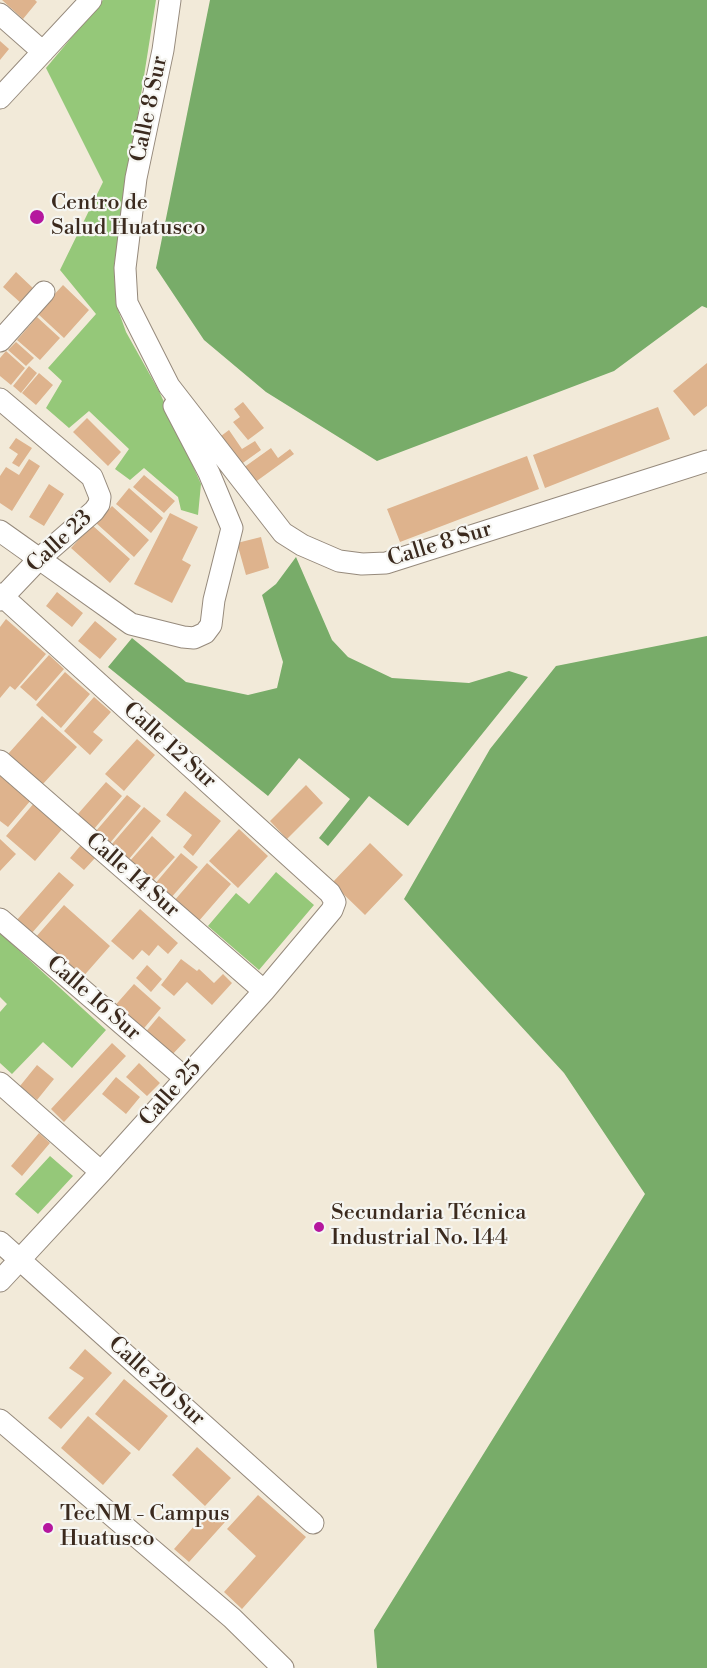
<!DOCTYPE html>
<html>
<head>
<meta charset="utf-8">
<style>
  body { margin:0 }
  canvas { display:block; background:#f2ead9 }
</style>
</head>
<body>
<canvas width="707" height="1668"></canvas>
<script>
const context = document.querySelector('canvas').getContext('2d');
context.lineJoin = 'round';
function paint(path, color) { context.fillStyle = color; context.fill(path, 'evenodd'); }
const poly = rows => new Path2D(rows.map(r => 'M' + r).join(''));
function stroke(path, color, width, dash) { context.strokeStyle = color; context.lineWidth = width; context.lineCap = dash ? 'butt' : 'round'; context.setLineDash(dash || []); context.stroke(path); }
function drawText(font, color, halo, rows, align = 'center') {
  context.font = font + ' "Libre Bodoni",serif'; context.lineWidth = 4.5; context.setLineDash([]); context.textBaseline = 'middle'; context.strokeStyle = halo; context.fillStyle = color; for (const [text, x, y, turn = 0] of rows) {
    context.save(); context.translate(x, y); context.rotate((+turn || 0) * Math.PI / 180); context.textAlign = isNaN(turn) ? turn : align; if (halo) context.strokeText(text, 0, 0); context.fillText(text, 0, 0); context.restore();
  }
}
paint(poly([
  [103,0,156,0,114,266,116,304,126,332,159,391,201,484,198,515,181,510,178,497,144,468,130,480,115,469,129,449,89,411,69,428,46,408,62,381,48,368,96,314,60,270,103,182,46,68],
  [276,872,314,905,259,970,208,926,236,893,249,904],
  [0,933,106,1030,72,1068,43,1042,12,1074,0,1063,0,1012,7,1004,0,997],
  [50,1156,73,1176,38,1214,15,1194]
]), '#95c879');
paint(poly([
  [210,0,707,0,707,308,702,306,614,371,377,461,266,392,204,340,156,268],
  [296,557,332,640,348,657,392,678,469,683,509,671,528,677,408,826,369,796,328,846,319,838,350,799,299,758,268,796,108,667,132,638,186,682,248,695,277,688,283,662,262,595,276,584],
  [707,636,707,1668,377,1668,374,1630,645,1194,564,1073,404,899,490,749,556,666]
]), '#78ac69');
paint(poly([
  [2,0,35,0,37,2,23,19],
  [0,41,9,49,0,60],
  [16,272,35,290,22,304,3,287],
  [63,285,89,310,64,338,37,313],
  [37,317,60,338,40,360,17,340],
  [16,342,34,358,26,366,8,350],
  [6,351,25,368,11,385,0,376,0,358],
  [707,363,707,406,694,416,673,391],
  [29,366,37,373,21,393,13,386],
  [39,373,53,385,36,405,22,393],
  [243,402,264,428,248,440,233,422,240,417,234,409],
  [658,407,670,439,545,488,533,455],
  [87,418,121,452,108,466,73,432],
  [229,430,242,449,255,441,261,450,240,465,221,436],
  [16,438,32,448,19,467,12,463,18,454,9,448],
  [271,448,278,458,290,449,294,454,254,483,243,468],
  [527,456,539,489,400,542,387,509],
  [29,459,40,466,12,511,0,503,0,476,6,467,19,475],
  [144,475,175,501,164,513,133,487],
  [49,484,64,494,44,526,29,517],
  [129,488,163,518,151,533,116,504],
  [112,506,149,540,134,557,96,523],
  [170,513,198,527,182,560,191,565,172,603,134,584],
  [92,525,130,559,110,583,71,548],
  [261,537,269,568,246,575,237,543],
  [57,592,83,613,72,627,46,606],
  [6,619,46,654,15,690,10,686,0,698,0,627],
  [95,621,117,639,100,659,78,641],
  [49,655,64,669,36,701,20,687],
  [65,672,90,694,61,728,36,705],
  [94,697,111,712,93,732,103,740,90,755,64,731],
  [42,716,77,747,42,785,8,754],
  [137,739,155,755,124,791,105,774],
  [0,773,31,800,8,827,0,821],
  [106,782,122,796,94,829,77,815],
  [306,785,323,803,287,839,270,821],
  [185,791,221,821,193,856,183,847,192,835,166,815],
  [127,795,141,806,110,843,96,831],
  [35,802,64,827,35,861,6,836],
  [144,807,161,821,129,859,112,844],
  [239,829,268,856,238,888,209,861],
  [152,836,175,857,151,883,129,862],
  [0,839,16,854,0,871],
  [370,843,403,875,365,915,332,883],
  [81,845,95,858,84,870,70,858],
  [181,853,198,867,170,899,154,885],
  [207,863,231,884,198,922,174,901],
  [59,872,74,885,31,934,16,921],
  [64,905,110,946,81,979,35,938],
  [140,909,178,943,168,954,158,945,149,956,142,950,133,960,111,941],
  [181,959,197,971,199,969,214,983,223,974,232,983,212,1005,187,982,174,996,161,985],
  [147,965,162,979,151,992,136,978],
  [134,984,161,1008,140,1033,112,1009],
  [159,1016,186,1040,170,1057,144,1034],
  [112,1043,126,1056,64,1122,51,1109],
  [139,1063,160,1083,147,1096,126,1077],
  [37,1065,54,1079,37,1100,20,1086],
  [116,1077,140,1097,126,1114,102,1094],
  [39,1133,50,1143,22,1176,11,1166],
  [85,1349,112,1373,61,1429,48,1418,84,1378,69,1368],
  [124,1379,168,1416,139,1451,95,1414],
  [88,1416,131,1453,103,1485,61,1448],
  [197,1447,231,1478,205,1506,172,1475],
  [258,1495,306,1537,242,1609,224,1592,256,1556,227,1529],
  [210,1508,225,1522,189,1562,174,1549]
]), '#deb38d');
const street = poly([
  [170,0,163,50,136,178,125,268,127,303,169,386,283,533,302,545,339,561,362,564,386,563,707,461],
  [0,14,43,52],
  [0,98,91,0],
  [0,341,44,292],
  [0,399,92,477,100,497,99,504,94,511,39,559,0,600],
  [0,531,131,624,183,637,194,638,205,633,211,625,214,600,232,528,209,473,174,406],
  [0,594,330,893,335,902,332,910,264,991,101,1172,0,1281],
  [0,761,264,991],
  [0,919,185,1078],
  [0,1083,101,1172],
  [0,1242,313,1523],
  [0,1420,232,1618,283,1668]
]);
stroke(street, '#968a7c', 23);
stroke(street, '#fff', 21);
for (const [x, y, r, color] of [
  [37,217,8,"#b5179e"],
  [319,1227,6,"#b5179e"],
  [48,1528,6,"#b5179e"]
]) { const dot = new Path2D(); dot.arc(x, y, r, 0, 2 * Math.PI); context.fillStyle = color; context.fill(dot); stroke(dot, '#f6f6f2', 2); }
drawText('22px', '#3b2a1e', '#f6f6f2', [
  ["Calle 8 Sur",150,109,-78],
  ["Calle 23",60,542,-43],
  ["Calle 8 Sur",440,545,-17],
  ["Calle 12 Sur",169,746,42],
  ["Calle 14 Sur",132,876,41],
  ["Calle 16 Sur",93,999,41],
  ["Calle 25",171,1094,-48],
  ["Calle 20 Sur",156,1382,42]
]);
drawText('22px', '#3b2a1e', '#f6f6f2', [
  ["Centro de",51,204],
  ["Salud Huatusco",51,229],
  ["Secundaria Técnica",331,1214],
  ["Industrial No. 144",331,1239],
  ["TecNM - Campus",60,1515],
  ["Huatusco",60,1540]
], 'left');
</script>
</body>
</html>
